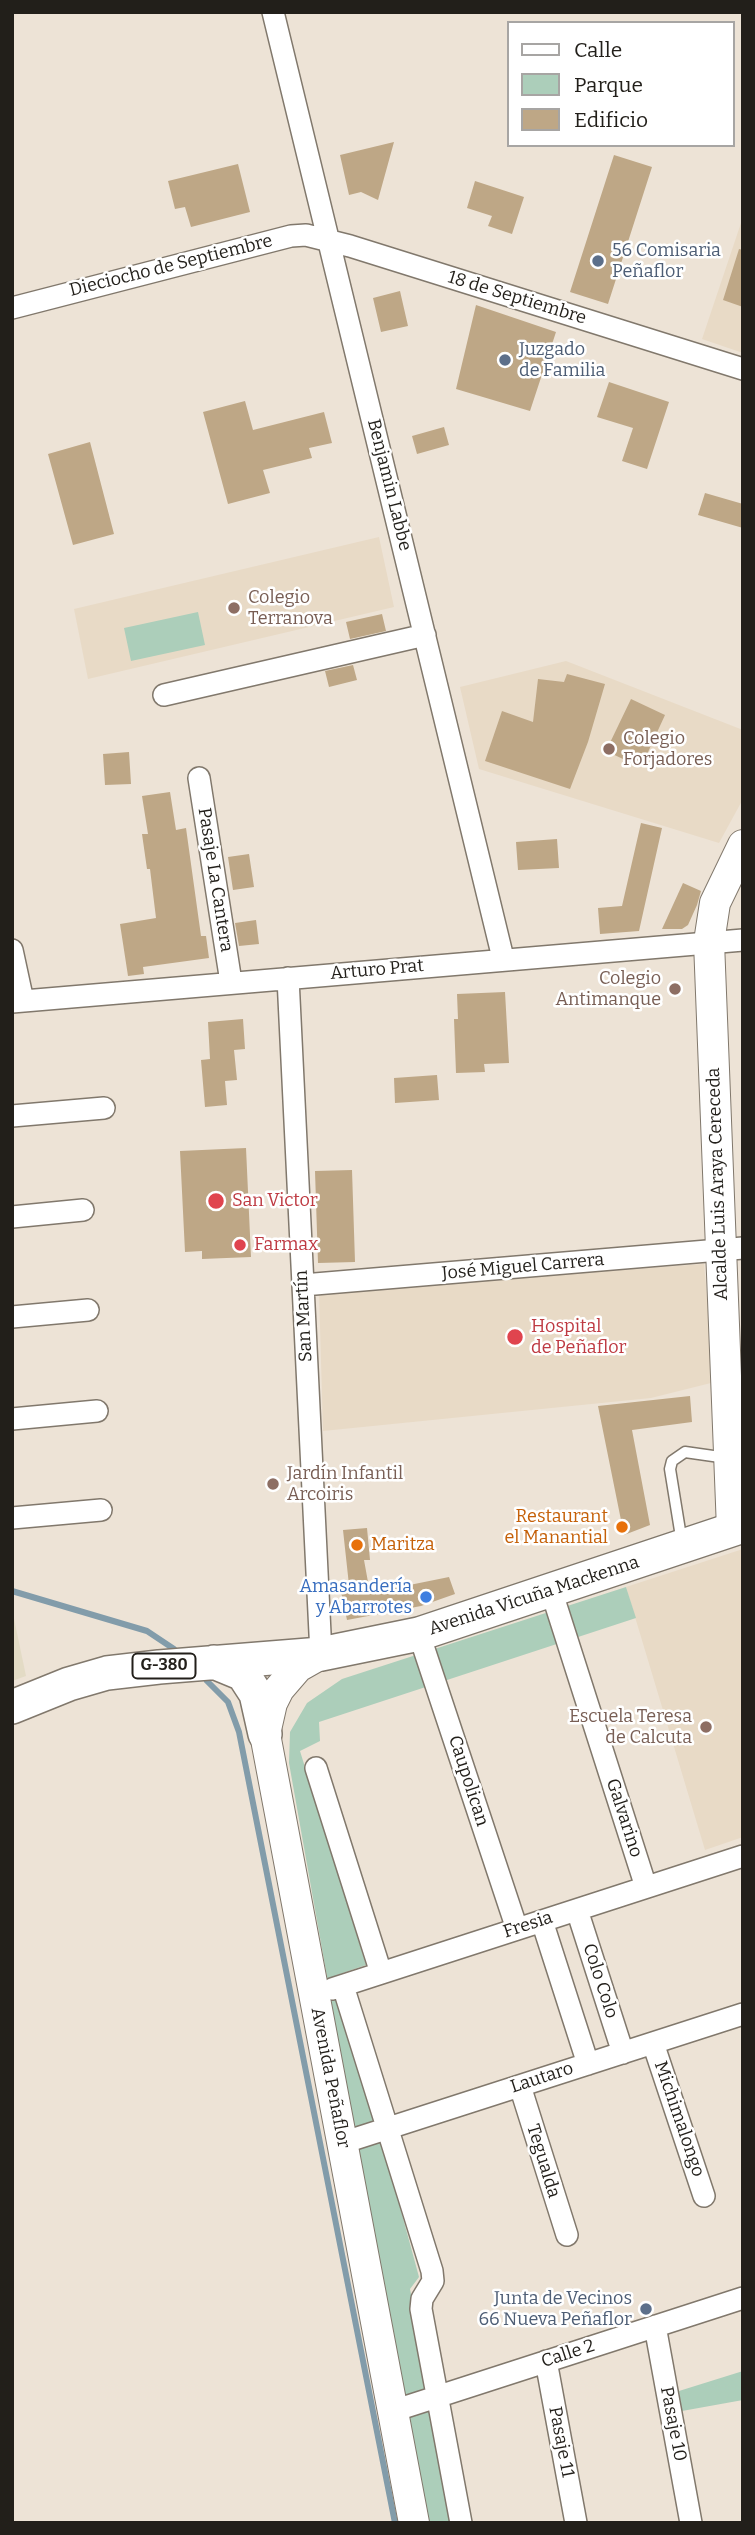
<!DOCTYPE html>
<html>
<head>
<meta charset="utf-8">
<style>
  body { margin:0 }
  #map { position:relative; width:755px; height:2535px; overflow:hidden; background:#ede3d6; font-family:Bitter,serif }
  canvas { display:block }
  .frame { position:absolute; inset:0; border:14px solid #221f1a; pointer-events:none }
  .legend { position:absolute; left:507px; top:21px; width:228px; height:126px; box-sizing:border-box; background:#fff; border:2px solid #a7a5a3; margin:0; padding:9px 12px; list-style:none; font-size:21px; color:#221f1a }
  .legend li { display:flex; align-items:center; gap:14px; height:35px }
  .legend b { width:35px; border:2px solid #a7a5a3 }
</style>
</head>
<body>
<div id="map">
<canvas width="755" height="2535"></canvas>
<div class="frame"></div>
<ul class="legend">
<li><b style="height:9px;background:#fff"></b>Calle</li>
<li><b style="height:19px;background:#acceba"></b>Parque</li>
<li><b style="height:19px;background:#bea786"></b>Edificio</li>
</ul>
</div>
<script>
const context = document.querySelector('canvas').getContext('2d');
context.lineJoin = 'round';
function paint(path, color) { context.fillStyle = color; context.fill(path, 'evenodd'); }
const poly = rows => new Path2D(rows.map(r => 'M' + r).join(''));
function stroke(path, color, width, dash) { context.strokeStyle = color; context.lineWidth = width; context.lineCap = dash ? 'butt' : 'round'; context.setLineDash(dash || []); context.stroke(path); }
function drawText(font, color, halo, rows, align = 'center') {
  context.font = font + ' Bitter,serif'; context.lineWidth = 5; context.setLineDash([]); context.textBaseline = 'middle'; context.strokeStyle = halo; context.fillStyle = color; for (const [text, x, y, turn = 0] of rows) {
    context.save(); context.translate(x, y); context.rotate((+turn || 0) * Math.PI / 180); context.textAlign = isNaN(turn) ? turn : align; if (halo) context.strokeText(text, 0, 0); context.fillText(text, 0, 0); context.restore();
  }
}
paint(poly([
  [12,1609,26,1676,12,1681]
]), '#e3dbc5');
paint(poly([
  [743,217,743,353,702,339],
  [379,537,394,607,88,679,74,609],
  [566,661,743,730,743,799,719,843,479,769,460,687],
  [704,1264,715,1382,651,1398,323,1431,319,1291],
  [743,1549,743,1837,705,1850,626,1587]
]), '#e8dac6');
paint(poly([
  [198,612,205,645,131,661,124,628],
  [626,1587,636,1618,319,1722,320,1741,300,1751,366,1965,337,1975,419,2277,410,2289,454,2523,424,2523,289,1763,290,1732,307,1703,342,1679],
  [743,2371,743,2400,682,2411,679,2391]
]), '#acceba');
stroke(poly([
  [12,1591,147,1631,174,1649],
  [207,1681,228,1702,239,1732,395,2523]
]), '#829caa', 6);
paint(poly([
  [394,142,378,200,361,192,349,195,340,155],
  [614,155,652,167,608,304,570,292],
  [238,164,250,212,191,227,185,207,175,209,168,181],
  [475,181,524,197,512,234,488,226,492,216,467,208],
  [739,249,743,250,743,307,723,300],
  [400,291,408,326,381,332,373,298],
  [476,305,556,332,530,411,456,389],
  [609,382,669,402,647,469,622,461,633,428,597,417],
  [245,401,253,430,324,412,332,443,309,448,312,458,263,470,270,493,228,504,203,412],
  [444,427,449,445,417,454,412,436],
  [90,442,114,534,73,545,48,454],
  [705,493,743,504,743,528,698,515],
  [382,614,386,631,350,639,346,622],
  [353,665,357,680,329,687,325,671],
  [567,674,605,684,588,742,570,789,485,761,502,711,533,722,538,679,564,682],
  [631,699,665,715,643,763,625,755,623,759,606,751],
  [129,752,131,784,105,785,103,754],
  [170,792,176,830,186,828,201,936,206,936,209,958,143,967,144,974,128,976,120,924,156,918,150,869,147,869,142,834,148,834,142,796],
  [641,823,662,828,639,931,600,934,598,908,622,906],
  [557,839,559,868,518,870,516,842],
  [249,854,254,887,233,890,228,857],
  [683,883,701,891,697,905,688,925,682,929,662,929],
  [256,920,259,944,239,946,235,923],
  [505,992,509,1063,484,1064,485,1072,456,1073,454,1019,458,1019,457,994],
  [243,1019,245,1049,234,1050,237,1080,225,1081,227,1105,205,1107,201,1060,210,1059,208,1022],
  [437,1075,439,1100,395,1103,394,1078],
  [246,1148,251,1257,202,1259,202,1251,185,1252,180,1151],
  [352,1170,355,1262,318,1263,315,1171],
  [690,1396,692,1422,632,1430,650,1525,624,1535,598,1406],
  [367,1528,370,1560,364,1560,370,1593,449,1577,455,1594,421,1606,347,1620,340,1587,349,1585,343,1530]
]), '#bea786');
const service = poly([
  [682,1543,670,1469,672,1461,685,1452,727,1458]
]);
const minor = poly([
  [273,12,503,958],
  [12,308,291,236,306,235,350,246,743,369],
  [164,695,425,635],
  [199,778,231,982],
  [12,950,23,1001],
  [288,978,321,1654],
  [12,1002,743,940],
  [12,1116,104,1108],
  [12,1217,83,1210],
  [303,1285,743,1248],
  [12,1317,88,1310],
  [12,1419,97,1411],
  [12,1518,101,1510],
  [551,1590,646,1887],
  [419,1634,517,1929],
  [316,1768,381,1973],
  [577,1910,623,2053],
  [542,1921,588,2064],
  [343,1986,432,2271,433,2281,422,2299,421,2309,461,2523],
  [332,1989,743,1856],
  [653,2043,704,2196],
  [520,2086,567,2235],
  [342,2143,743,2014],
  [655,2326,691,2523],
  [546,2361,576,2523],
  [393,2411,743,2298]
]);
const secondary = poly([
  [732,1529,709,942,715,903,743,845],
  [321,1654,298,1667,279,1689,272,1703,265,1734,414,2523]
]);
const primary = poly([
  [214,1662,243,1674,256,1694,265,1734],
  [12,1707,69,1684,107,1673,159,1667,321,1654,419,1634,743,1526]
]);
stroke(service, '#81786c', 13);
stroke(minor, '#81786c', 24);
stroke(secondary, '#81786c', 32);
stroke(primary, '#81786c', 36);
stroke(service, '#fff', 10);
stroke(minor, '#fff', 21);
stroke(secondary, '#fff', 30);
stroke(primary, '#fff', 33);
for (const [x, y, r, color] of [
  [598,261,7,"#5c6f8a"],
  [505,360,7,"#5c6f8a"],
  [234,608,7,"#8d6e63"],
  [609,749,7,"#8d6e63"],
  [675,989,7,"#8d6e63"],
  [216,1201,9,"#e0444e"],
  [240,1245,7,"#e0444e"],
  [515,1337,9,"#e0444e"],
  [273,1484,7,"#8d6e63"],
  [622,1527,7,"#e8710a"],
  [357,1545,7,"#e8710a"],
  [426,1597,7,"#3f7fe0"],
  [706,1727,7,"#8d6e63"],
  [646,2309,7,"#5c6f8a"]
]) { const dot = new Path2D(); dot.arc(x, y, r, 0, 2 * Math.PI); context.fillStyle = color; context.fill(dot); stroke(dot, '#fff', 2.5); }
for (const [x, y, w] of [
  [164,1666,63]
]) { const box = new Path2D(); box.roundRect(x - w / 2, y - 12.5, w, 25, 5); context.fillStyle = '#fff'; context.fill(box); stroke(box, '#221f1a', 2); }
drawText('bold 16px', '#221f1a', null, [
  ["G-380",164,1666]
]);
drawText('18px', '#4e5e75', '#fff', [
  ["56 Comisaria",612,251],
  ["Peñaflor",612,272],
  ["Juzgado",519,350],
  ["de Familia",519,371],
  ["Junta de Vecinos",632,2299,"right"],
  ["66 Nueva Peñaflor",632,2320,"right"]
], 'left');
drawText('18px', '#221f1a', '#fff', [
  ["Dieciocho de Septiembre",171,266,-14],
  ["18 de Septiembre",517,298,17],
  ["Benjamin Labbe",389,485,76],
  ["Pasaje La Cantera",215,880,81],
  ["Arturo Prat",377,970,-5],
  ["Alcalde Luis Araya Cereceda",718,1184,-92],
  ["José Miguel Carrera",523,1267,-5],
  ["San Martín",304,1316,-93],
  ["Avenida Vicuña Mackenna",534,1596,-18],
  ["Caupolican",468,1781,72],
  ["Galvarino",624,1818,72],
  ["Fresia",528,1925,-18],
  ["Colo Colo",600,1981,72],
  ["Avenida Peñaflor",330,2078,79],
  ["Lautaro",542,2078,-18],
  ["Michimalongo",679,2119,71],
  ["Tegualda",543,2161,73],
  ["Calle 2",568,2354,-18],
  ["Pasaje 10",673,2424,79],
  ["Pasaje 11",561,2442,79]
]);
drawText('18px', '#785e54', '#fff', [
  ["Colegio",248,598],
  ["Terranova",248,619],
  ["Colegio",623,739],
  ["Forjadores",623,760],
  ["Colegio",661,979,"right"],
  ["Antimanque",661,1000,"right"],
  ["Jardín Infantil",287,1474],
  ["Arcoiris",287,1495],
  ["Escuela Teresa",692,1717,"right"],
  ["de Calcuta",692,1738,"right"]
], 'left');
drawText('18px', '#be3a42', '#fff', [
  ["San Victor",232,1201],
  ["Farmax",254,1245],
  ["Hospital",531,1327],
  ["de Peñaflor",531,1348]
], 'left');
drawText('18px', '#c56008', '#fff', [
  ["Restaurant",608,1517],
  ["el Manantial",608,1538],
  ["Maritza",371,1545,"left"]
], 'right');
drawText('18px', '#366cbe', '#fff', [
  ["Amasandería",412,1587],
  ["y Abarrotes",412,1608]
], 'right');
</script>
</body>
</html>
